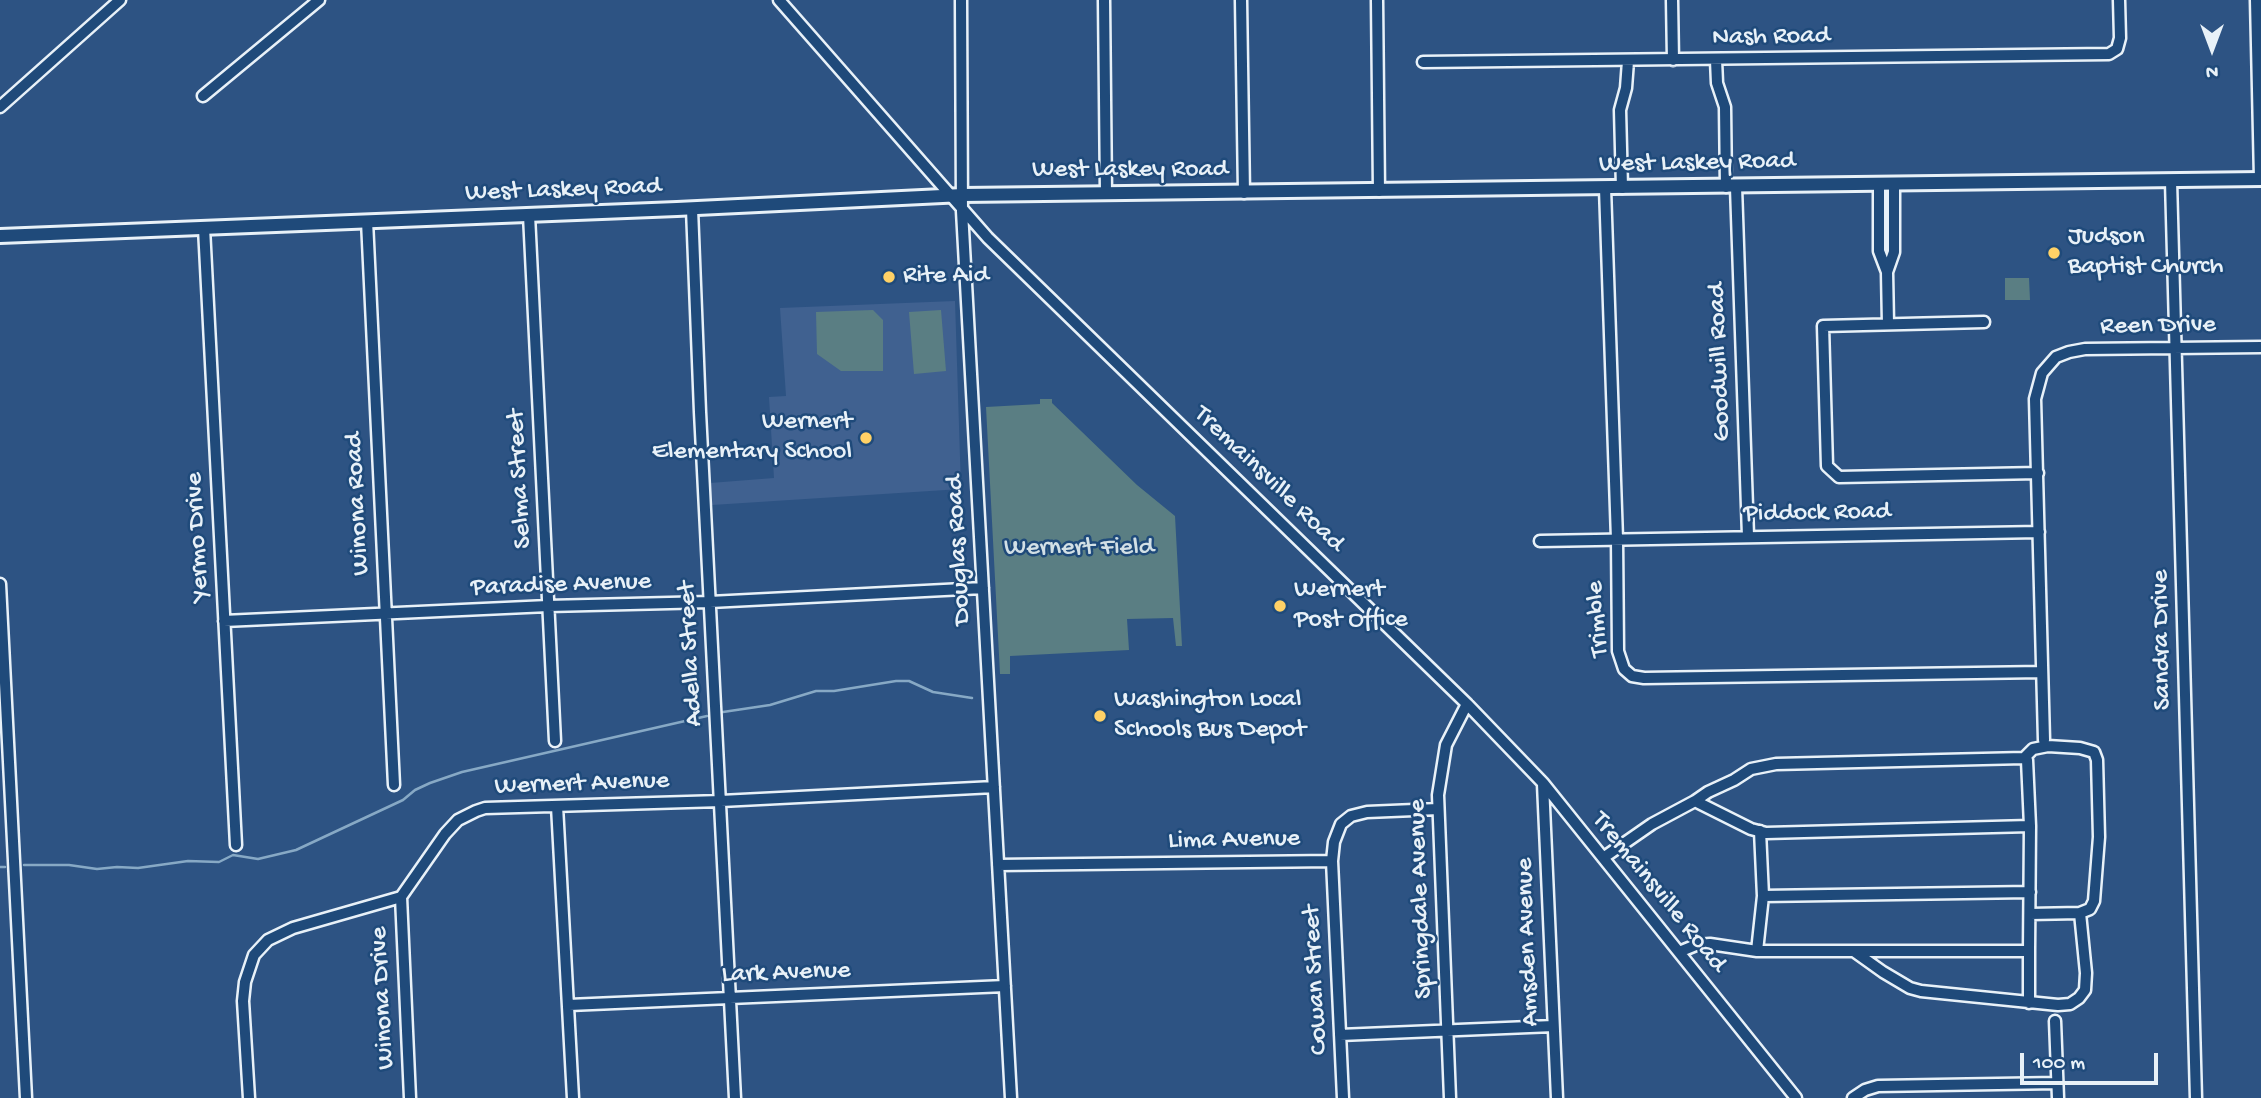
<!DOCTYPE html>
<html>
<head>
<meta charset="utf-8">
<style>
  body { margin:0 }
  #map { position:relative; width:2261px; height:1098px; overflow:hidden; background:#2d5383; font-family:"Gochi Hand",sans-serif }
  canvas { display:block }
  .north { position:absolute; left:2177px; top:14px; width:70px; height:70px; -webkit-text-stroke:5px #1f4a7a; paint-order:stroke; rotate:180deg; font-size:19px; font-weight:700; line-height:28px; text-align:center; color:#e8f1f8 }
  .north::after { content:''; display:block; margin:auto; width:24px; height:32px; background:#e8f1f8; clip-path:polygon(50% 0,100% 100%,50% 72%,0 100%) }
  .scale { position:absolute; left:2020px; top:1053px; width:138px; height:32px; box-sizing:border-box; border:4px solid #e8f1f8; border-top:0; padding-left:9px; font-size:21px; line-height:24px; white-space:nowrap; color:#e8f1f8; -webkit-text-stroke:5px #1f4a7a; paint-order:stroke }
</style>
</head>
<body>
<div id="map">
<canvas width="2261" height="1098"></canvas>
<div class="north">N</div>
<div class="scale">100 m</div>
</div>
<script>
const context = document.querySelector('canvas').getContext('2d');
context.lineJoin = 'round';
function paint(path, color) { context.fillStyle = color; context.fill(path, 'evenodd'); }
const poly = rows => new Path2D(rows.map(r => 'M' + r).join(''));
function stroke(path, color, width, dash) { context.strokeStyle = color; context.lineWidth = width; context.lineCap = dash ? 'butt' : 'round'; context.setLineDash(dash || []); context.stroke(path); }
function drawText(font, color, halo, rows, align = 'center') {
  context.font = font + ' "Gochi Hand",sans-serif'; context.lineWidth = 5; context.setLineDash([]); context.textBaseline = 'middle'; context.strokeStyle = halo; context.fillStyle = color; for (const [text, x, y, turn = 0] of rows) {
    context.save(); context.translate(x, y); context.rotate((+turn || 0) * Math.PI / 180); context.textAlign = isNaN(turn) ? turn : align; if (halo) context.strokeText(text, 0, 0); context.fillText(text, 0, 0); context.restore();
  }
}
paint(poly([
  [955,301,961,489,712,505,710,483,774,478,769,397,786,396,780,308]
]), '#406190');
paint(poly([
  [2005,278,2029,278,2030,300,2005,300],
  [873,310,883,320,883,371,841,371,817,354,816,312],
  [941,310,946,371,914,374,909,312],
  [1040,399,1052,399,1052,403,1137,485,1175,516,1182,646,1176,646,1173,618,1127,619,1129,650,1010,656,1010,674,1000,674,986,407,1040,404]
]), '#5a7e83');
stroke(poly([
  [723,712,770,705,816,691,834,691,896,681,909,681,933,692,972,698],
  [24,865,69,865,97,869,117,867,138,868,188,861,219,862,233,855,258,859,296,850,403,800,415,790,430,783,462,772,707,716],
  [0,867,5,867]
]), '#87a9c5', 2.5);
const minor = poly([
  [779,0,988,238,1467,704,1543,783,1796,1098],
  [961,0,962,211,1011,1098],
  [1104,0,1106,193],
  [1241,0,1244,193],
  [1377,0,1379,191],
  [1672,0,1673,60],
  [2256,0,2260,179],
  [1716,60,1717,83,1725,107,1726,187],
  [1423,62,2109,54,2117,49,2120,38,2119,0],
  [203,96,319,0],
  [0,107,120,0],
  [2171,181,2196,1098],
  [1879,184,1879,251,1887,272,1888,324],
  [1736,187,1748,536],
  [1605,188,1617,539,1618,651,1624,669,1632,676,1644,678,2042,672],
  [1622,188,1620,110,1626,88,1628,61],
  [692,209,700,412,735,1098],
  [529,215,555,741],
  [367,221,394,785],
  [204,228,236,845],
  [1887,272,1894,252,1894,184],
  [1984,322,1823,326,1827,466,1839,477,2038,473],
  [1540,541,2039,532],
  [0,584,26,1098],
  [224,621,548,606,710,602,983,588],
  [2044,740,2035,399,2042,373,2056,357,2069,352,2085,349,2261,347],
  [2024,758,2033,749,2048,746,2080,748,2094,752,2097,760,2099,837,2094,901,2090,909,2080,913,2030,914],
  [1543,784,1557,1098],
  [1695,801,1708,792,1734,780,1751,769,1776,764,2024,758,2027,760,2030,826],
  [557,806,573,1098],
  [1603,858,1652,824,1695,801,1751,829,1766,833,2030,826,2029,951,1757,951,1710,944,1696,945,1679,952],
  [1332,861,1343,1098],
  [998,865,1332,861,1334,842,1341,824,1351,816,1367,812,1438,809],
  [1763,896,2030,892],
  [401,897,410,1098],
  [1757,951,1763,896,1760,831],
  [2029,951,2029,1003],
  [1855,952,1883,972,1910,988,1921,991,2058,1005,2070,1004,2079,998,2085,990,2086,973,2080,913],
  [569,1005,1005,986],
  [2055,1021,2058,1098],
  [1340,1035,1553,1026],
  [249,1098,243,1001,245,982,254,955,268,940,293,928,401,897,445,834,458,820,476,811,485,808,721,801,994,787],
  [1450,1098,1438,795,1446,745,1467,704],
  [1853,1098,1865,1090,1878,1086,2057,1083]
]);
const major = poly([
  [0,236,677,209,963,195,2261,179]
]);
stroke(minor, '#e8f1f8', 15);
stroke(major, '#e8f1f8', 18);
stroke(minor, '#1f4a7a', 10);
stroke(major, '#1f4a7a', 12);
for (const [x, y, r, color] of [
  [2054,253,7,"#ffd166"],
  [889,277,7,"#ffd166"],
  [866,438,7,"#ffd166"],
  [1280,606,7,"#ffd166"],
  [1100,716,7,"#ffd166"]
]) { const dot = new Path2D(); dot.arc(x, y, r, 0, 2 * Math.PI); context.fillStyle = color; context.fill(dot); stroke(dot, '#1f4a7a', 2.5); }
drawText('26px', '#e8f1f8', '#1f4a7a', [
  ["Nash Road",1771,38,-1],
  ["West Laskey Road",1697,164,-1],
  ["West Laskey Road",1130,171],
  ["West Laskey Road",563,191,-2],
  ["Reen Drive",2158,327,-1],
  ["Goodwill Road",1721,362,-92],
  ["Selma Street",521,479,-93],
  ["Tremainsville Road",1268,480,44],
  ["Winona Road",359,504,-93],
  ["Piddock Road",1817,514,-1],
  ["Yermo Drive",199,537,-93],
  ["Douglas Road",960,550,-93],
  ["Paradise Avenue",561,586,-2],
  ["Trimble",1599,619,-94],
  ["Sandra Drive",2163,640,-91],
  ["Adella Street",692,654,-93],
  ["Wernert Avenue",582,785,-2],
  ["Lima Avenue",1234,841,-1],
  ["Tremainsville Road",1658,893,51],
  ["Springdale Avenue",1422,899,-92],
  ["Amsden Avenue",1529,942,-92],
  ["Lark Avenue",786,974,-2],
  ["Cowan Street",1317,980,-93],
  ["Winona Drive",384,998,-93]
]);
drawText('26px', '#e8f1f8', '#1f4a7a', [
  ["Judson",2068,238],
  ["Baptist Church",2068,268],
  ["Rite Aid",903,277],
  ["Wernert",852,423,"right"],
  ["Elementary School",852,453,"right"],
  ["Wernert",1294,591],
  ["Post Office",1294,621],
  ["Washington Local",1114,701],
  ["Schools Bus Depot",1114,731]
], 'left');
drawText('26px', '#d3e0e6', '#1f4a7a', [
  ["Wernert Field",1079,549]
]);
</script>
</body>
</html>
